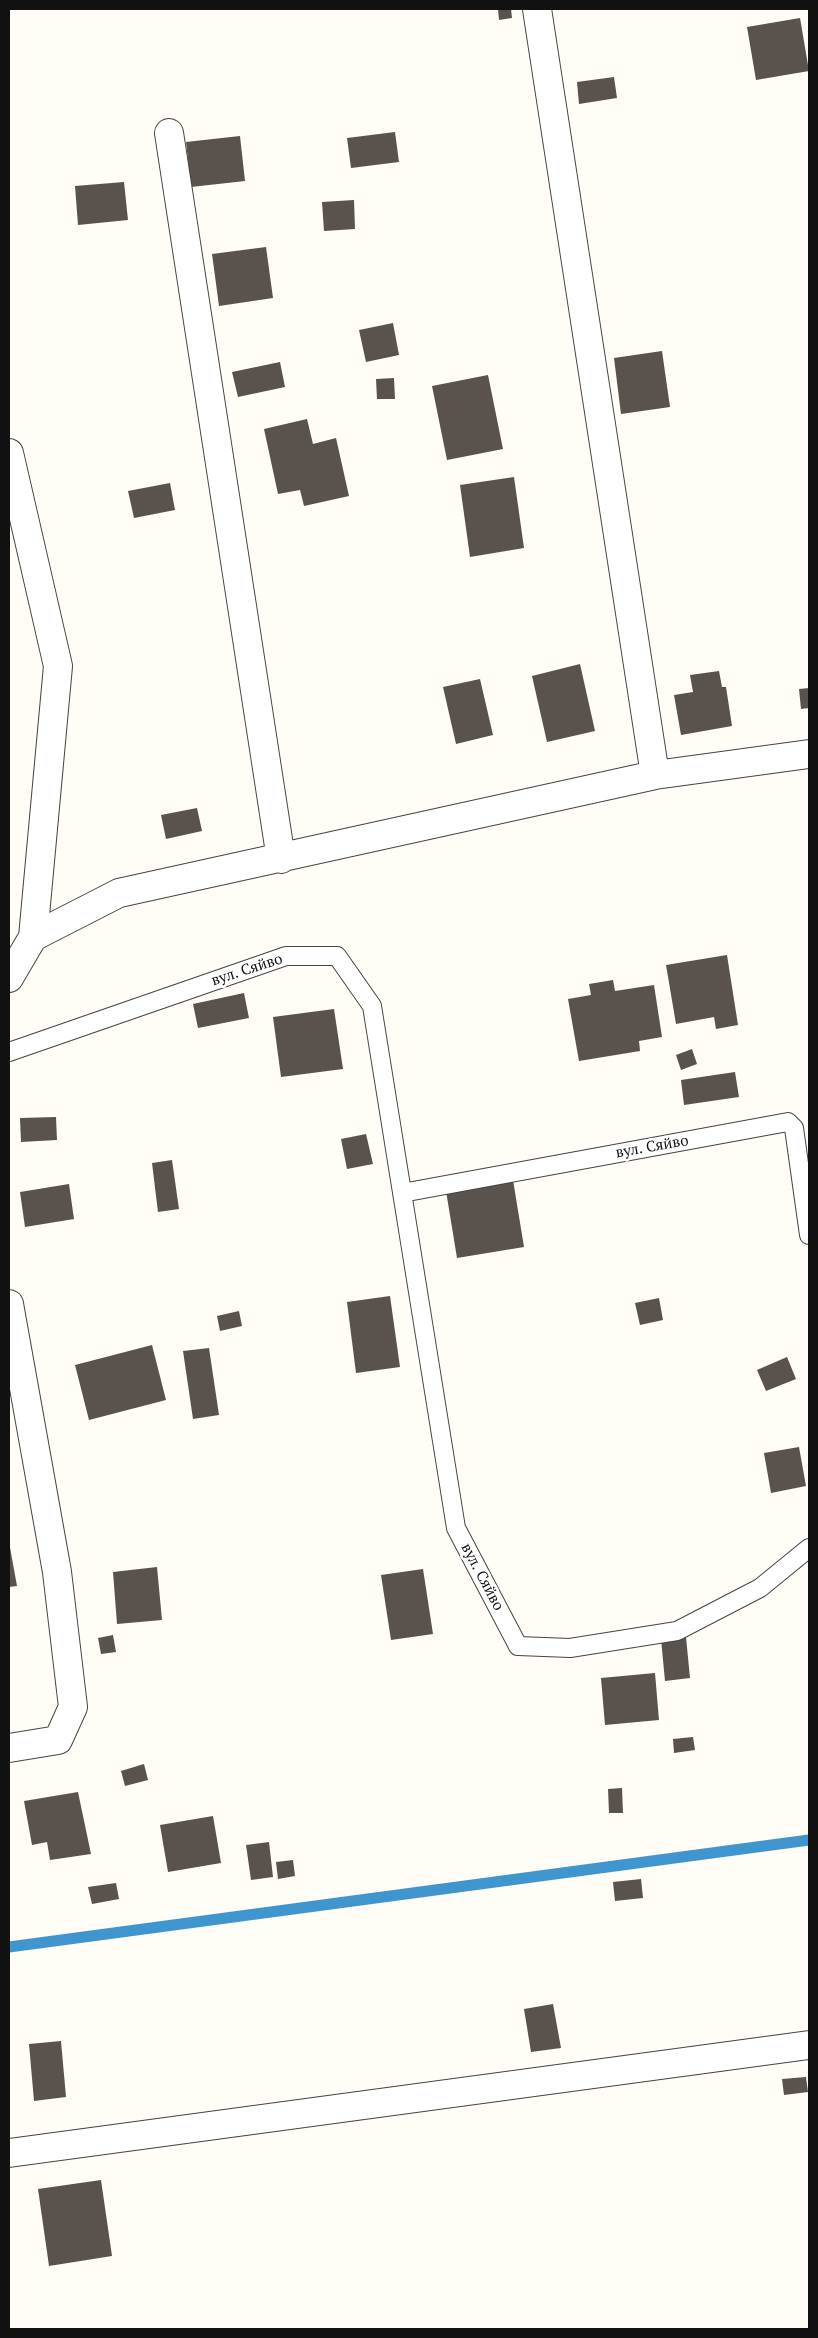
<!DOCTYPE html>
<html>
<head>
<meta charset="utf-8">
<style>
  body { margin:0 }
  #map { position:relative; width:818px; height:2338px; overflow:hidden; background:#fffdf5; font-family:"PT Serif",serif }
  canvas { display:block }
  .frame { position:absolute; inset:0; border:10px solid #111; pointer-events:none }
</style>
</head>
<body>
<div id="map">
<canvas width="818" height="2338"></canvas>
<div class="frame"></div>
</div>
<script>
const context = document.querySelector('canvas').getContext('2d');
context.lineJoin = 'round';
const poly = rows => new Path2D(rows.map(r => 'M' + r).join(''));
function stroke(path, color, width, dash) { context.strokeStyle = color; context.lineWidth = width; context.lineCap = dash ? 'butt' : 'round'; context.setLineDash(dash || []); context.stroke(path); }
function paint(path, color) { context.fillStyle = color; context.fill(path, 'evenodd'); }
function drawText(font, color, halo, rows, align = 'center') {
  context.font = font + ' "PT Serif",serif'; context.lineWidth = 5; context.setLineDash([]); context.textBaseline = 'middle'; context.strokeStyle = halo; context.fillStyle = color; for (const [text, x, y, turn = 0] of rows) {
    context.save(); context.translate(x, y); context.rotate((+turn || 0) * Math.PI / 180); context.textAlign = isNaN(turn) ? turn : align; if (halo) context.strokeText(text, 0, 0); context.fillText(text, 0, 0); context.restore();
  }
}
stroke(poly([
  [9,1947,809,1840]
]), '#3f96cf', 11);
paint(poly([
  [498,9,511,9,512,18,499,20],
  [800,18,809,71,756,80,747,27],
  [614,77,617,98,579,104,577,82],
  [395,132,399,162,351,168,347,138],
  [240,136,245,181,191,187,186,142],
  [124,182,128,220,78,225,75,186],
  [354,200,355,229,324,231,322,202],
  [266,247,273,298,219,306,212,254],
  [393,323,399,355,366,362,359,330],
  [662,351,670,407,621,414,614,358],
  [280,362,285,387,238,397,232,372],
  [488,375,503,449,447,460,432,386],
  [394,378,395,399,377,399,376,379],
  [307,419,313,444,336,438,349,496,304,506,300,490,278,494,264,429],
  [514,477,524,548,470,557,460,485],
  [170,483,175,510,134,518,128,491],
  [580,664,595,731,547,742,532,676],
  [719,671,722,687,726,687,732,726,681,735,674,695,693,692,690,675],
  [480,679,493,735,456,744,443,687],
  [809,688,809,708,801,709,799,689],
  [197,808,202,831,166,839,161,815],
  [727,955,738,1025,716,1029,714,1017,676,1024,666,965],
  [613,980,615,991,654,985,662,1037,639,1041,640,1051,579,1061,568,999,591,995,589,984],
  [244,993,249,1018,198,1028,193,1004],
  [334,1009,343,1069,281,1077,273,1017],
  [692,1049,697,1064,681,1070,676,1055],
  [735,1072,739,1097,684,1105,681,1080],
  [56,1117,57,1140,21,1142,20,1118],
  [366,1134,373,1164,347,1169,341,1139],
  [172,1160,179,1209,158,1212,152,1163],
  [513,1180,524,1247,457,1258,446,1191],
  [69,1184,74,1219,25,1227,20,1192],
  [390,1296,400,1367,356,1373,347,1302],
  [659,1298,663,1320,640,1325,635,1303],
  [239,1311,242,1326,220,1331,217,1316],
  [152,1345,166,1400,89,1420,75,1365],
  [209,1348,219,1415,193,1419,183,1351],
  [787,1357,796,1379,766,1391,757,1370],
  [799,1447,806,1486,771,1493,764,1453],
  [9,1542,17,1586,9,1587],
  [157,1567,162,1620,117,1624,113,1572],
  [423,1569,433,1634,391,1640,381,1575],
  [113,1635,116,1652,101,1654,98,1638],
  [686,1637,690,1678,665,1681,661,1639],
  [655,1673,659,1720,605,1725,601,1678],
  [693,1737,695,1750,674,1753,673,1739],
  [144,1764,148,1780,125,1786,121,1771],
  [622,1788,623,1813,609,1813,608,1789],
  [78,1792,91,1854,50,1860,47,1842,32,1845,24,1801],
  [213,1816,221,1863,168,1872,160,1825],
  [269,1842,273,1877,251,1880,246,1845],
  [293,1860,295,1876,278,1879,276,1862],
  [641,1879,643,1898,615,1901,613,1882],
  [116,1883,119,1899,92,1904,88,1887],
  [553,2004,561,2048,531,2052,524,2009],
  [61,2041,66,2097,34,2101,29,2044],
  [806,2077,808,2092,784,2095,782,2079],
  [101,2180,112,2256,49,2266,38,2189]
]), '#5a524d');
const lane = poly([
  [9,1052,286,956,337,956,372,1006,456,1528,518,1646,570,1648,677,1631,760,1588,809,1548],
  [402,1193,788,1122,794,1128,809,1235]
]);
const street = poly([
  [537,9,655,775],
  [169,133,281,859],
  [9,453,58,666,33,937],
  [9,978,33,937,119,893,655,775,809,754],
  [9,1304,57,1572,73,1707,58,1740,9,1748],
  [9,2153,809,2045]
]);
stroke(lane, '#444', 20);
stroke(street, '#444', 30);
stroke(lane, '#fff', 18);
stroke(street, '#fff', 28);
drawText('15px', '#111', '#fff', [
  ["вул. Сяйво",247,970,-18],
  ["вул. Сяйво",652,1147,-10],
  ["вул. Сяйво",482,1577,62]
]);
</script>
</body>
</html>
